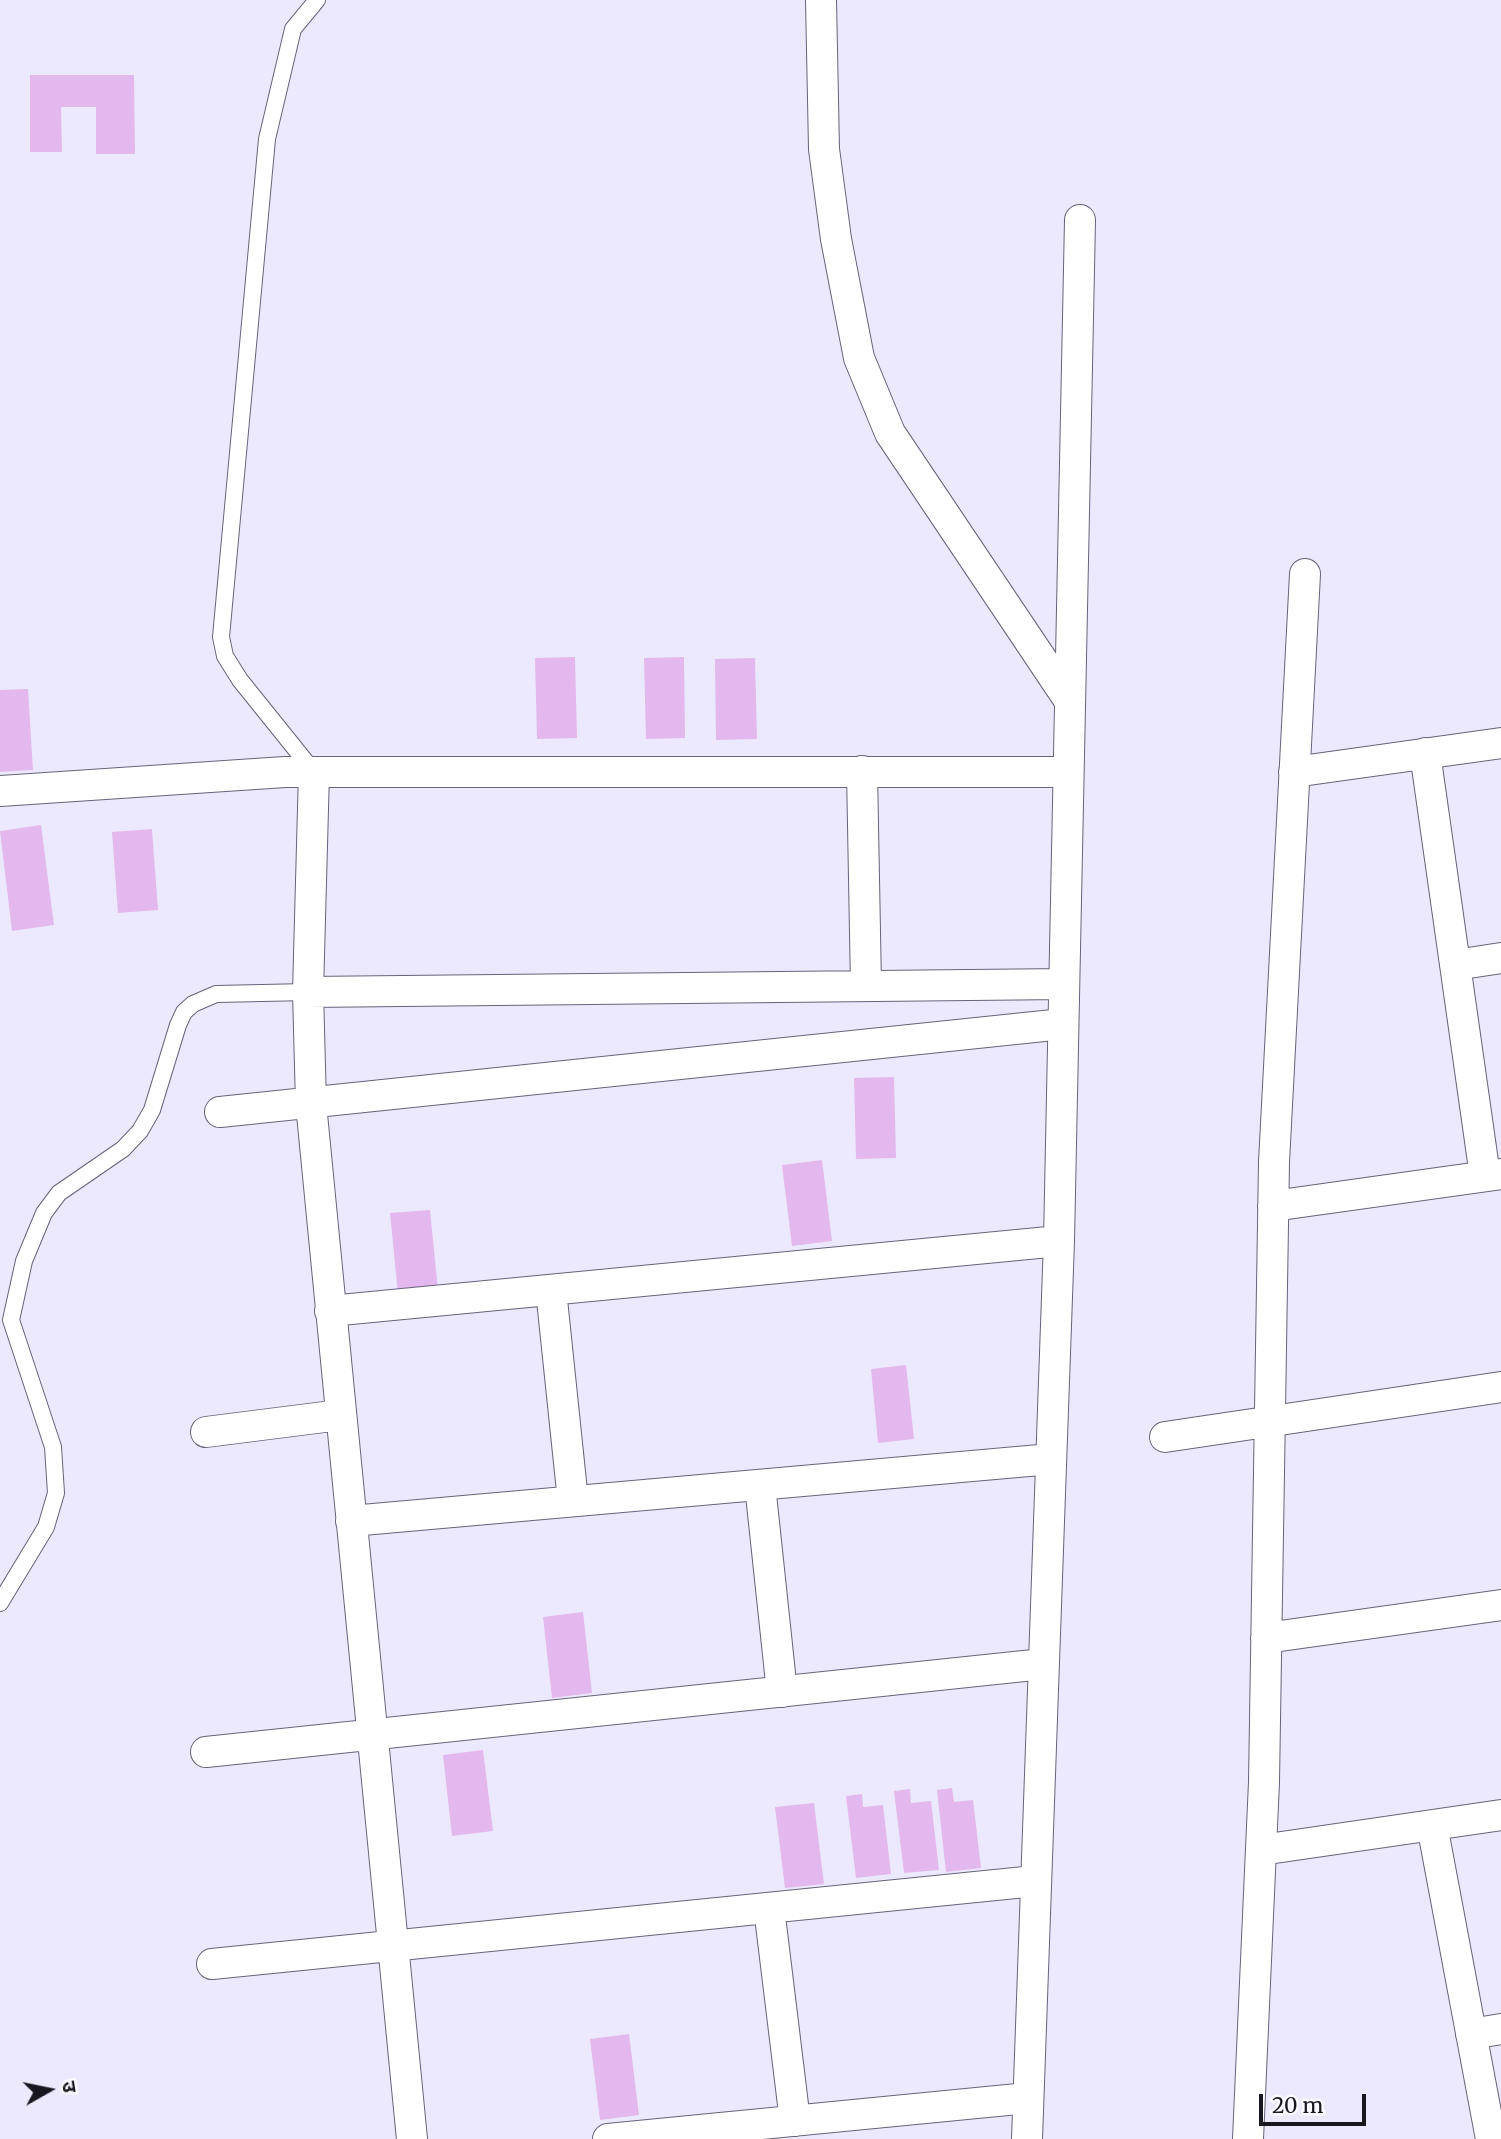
<!DOCTYPE html>
<html>
<head>
<meta charset="utf-8">
<style>
  body { margin:0 }
  #map { position:relative; width:1501px; height:2139px; overflow:hidden; background:#ece9ff; font-family:Merriweather,"Noto Sans Devanagari",serif }
  canvas { display:block }
  .north { position:absolute; left:14px; top:2055px; width:70px; height:70px; -webkit-text-stroke:5px #f9f9fe; paint-order:stroke; rotate:81deg; font-size:19px; font-weight:700; line-height:28px; text-align:center; color:#181720 }
  .north::after { content:''; display:block; margin:auto; width:24px; height:32px; background:#181720; clip-path:polygon(50% 0,100% 100%,50% 72%,0 100%) }
  .scale { position:absolute; left:1259px; top:2094px; width:107px; height:32px; box-sizing:border-box; border:4px solid #181720; border-top:0; padding-left:9px; font-size:21px; line-height:24px; white-space:nowrap; color:#181720; -webkit-text-stroke:5px #f9f9fe; paint-order:stroke }
</style>
</head>
<body>
<div id="map">
<canvas width="1501" height="2139"></canvas>
<div class="north">उ</div>
<div class="scale">20 m</div>
</div>
<script>
const context = document.querySelector('canvas').getContext('2d');
context.lineJoin = 'round';
function paint(path, color) { context.fillStyle = color; context.fill(path, 'evenodd'); }
const poly = rows => new Path2D(rows.map(r => 'M' + r).join(''));
function stroke(path, color, width, dash) { context.strokeStyle = color; context.lineWidth = width; context.lineCap = dash ? 'butt' : 'round'; context.setLineDash(dash || []); context.stroke(path); }
paint(poly([
  [30,75,134,75,135,154,96,154,96,107,61,107,62,152,30,152],
  [575,657,577,738,537,739,535,658],
  [684,657,685,738,646,739,644,658],
  [755,658,757,739,716,740,715,659],
  [28,689,33,770,0,772,0,690],
  [41,825,54,925,12,931,0,831],
  [152,829,158,910,118,913,112,832],
  [894,1077,896,1158,856,1159,854,1078],
  [822,1160,832,1241,792,1246,782,1165],
  [430,1210,438,1290,398,1294,390,1213],
  [906,1365,914,1439,878,1443,871,1369],
  [583,1612,592,1693,552,1698,543,1617],
  [483,1750,493,1831,452,1836,443,1755],
  [952,1788,954,1802,973,1800,981,1868,946,1872,937,1790],
  [910,1789,911,1803,931,1801,939,1870,904,1873,894,1791],
  [862,1794,863,1807,883,1805,891,1874,856,1878,846,1796],
  [814,1803,824,1884,785,1888,775,1807],
  [629,2034,639,2115,600,2120,590,2039]
]), '#e3b8ee');
const lane = poly([
  [314,772,240,680,225,656,221,637,267,139,293,29,317,0],
  [0,1603,46,1527,56,1493,53,1447,11,1320,24,1261,44,1213,59,1193,123,1149,140,1131,152,1110,178,1025,184,1012,193,1004,216,994,308,992]
]);
const street = poly([
  [821,0,824,149,836,239,859,358,890,433,1069,700],
  [1425,753,1485,1176],
  [862,771,866,986],
  [314,772,308,992,311,1104,412,2139],
  [1294,772,1501,743],
  [0,791,285,772,1068,772],
  [1455,965,1501,958],
  [308,992,1064,984],
  [220,1112,1063,1024],
  [1273,1206,1501,1174],
  [551,1290,573,1501],
  [330,1311,1059,1241],
  [206,1432,340,1415],
  [1165,1437,1501,1387],
  [760,1485,782,1692],
  [351,1521,1051,1459],
  [1266,1638,1501,1605],
  [206,1752,1043,1664],
  [1432,1825,1491,2139],
  [1261,1850,1501,1815],
  [769,1908,795,2121],
  [212,1964,1035,1881],
  [1471,2034,1501,2029],
  [608,2139,1028,2098],
  [1027,2139,1059,1241,1080,220],
  [1248,2139,1264,1782,1274,1162,1305,574]
]);
stroke(lane, '#66637a', 18);
stroke(street, '#66637a', 32);
stroke(lane, '#fff', 16);
stroke(street, '#fff', 30);
</script>
</body>
</html>
